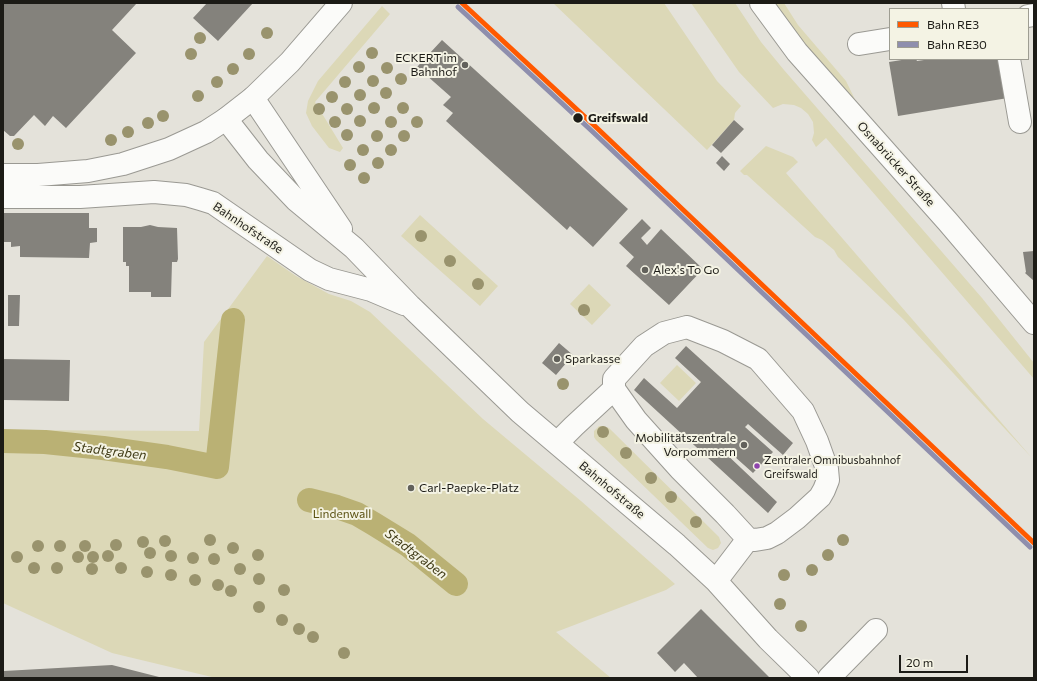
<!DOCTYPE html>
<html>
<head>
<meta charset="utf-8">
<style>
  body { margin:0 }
  #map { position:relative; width:1037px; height:681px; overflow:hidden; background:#e4e2da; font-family:Commissioner,sans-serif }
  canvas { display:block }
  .frame { position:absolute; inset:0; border:4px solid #1c1b16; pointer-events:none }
  .legend { position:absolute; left:889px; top:8px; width:140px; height:52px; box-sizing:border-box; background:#f4f3e4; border:1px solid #9e9d92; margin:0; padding:5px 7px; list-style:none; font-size:12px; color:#1c1b16 }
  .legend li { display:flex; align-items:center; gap:8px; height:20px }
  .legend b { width:20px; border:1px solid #9e9d92 }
  .scale { position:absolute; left:899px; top:655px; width:69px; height:18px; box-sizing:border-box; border:2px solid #1c1b16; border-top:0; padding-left:5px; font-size:12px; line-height:14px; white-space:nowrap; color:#1c1b16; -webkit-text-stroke:3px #f4f3e4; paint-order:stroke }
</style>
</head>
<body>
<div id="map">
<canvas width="1037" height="681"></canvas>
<div class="frame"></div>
<ul class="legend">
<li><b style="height:5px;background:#ff5900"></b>Bahn RE3</li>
<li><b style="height:5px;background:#8e8ead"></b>Bahn RE30</li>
</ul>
<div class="scale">20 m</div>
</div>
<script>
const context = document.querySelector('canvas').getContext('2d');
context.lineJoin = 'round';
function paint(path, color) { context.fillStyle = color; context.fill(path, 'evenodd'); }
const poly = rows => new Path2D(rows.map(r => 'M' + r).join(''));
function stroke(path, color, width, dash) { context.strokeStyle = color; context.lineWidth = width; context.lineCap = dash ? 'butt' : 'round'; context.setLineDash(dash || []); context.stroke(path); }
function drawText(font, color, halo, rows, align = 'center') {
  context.font = font + ' Commissioner,sans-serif'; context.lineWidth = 4; context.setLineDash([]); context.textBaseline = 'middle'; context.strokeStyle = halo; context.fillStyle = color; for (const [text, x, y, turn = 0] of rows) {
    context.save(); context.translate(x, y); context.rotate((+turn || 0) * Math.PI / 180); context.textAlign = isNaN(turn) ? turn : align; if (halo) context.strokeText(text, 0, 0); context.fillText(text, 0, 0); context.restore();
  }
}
paint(poly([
  [553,3,664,3,717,81,741,106,735,113,734,120,707,150],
  [691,3,735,3,761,42,784,70,982,298,1034,363,1034,379,826,138,816,147,812,140,814,133,813,122,808,114,801,108,794,105,783,104,773,108,739,72],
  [769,3,784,3,798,25,846,81,863,116],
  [382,6,390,14,315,102,343,148,340,152,329,148,312,126,306,113,308,101,318,81],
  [766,146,793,157,798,162,786,173,1032,458,903,319,838,257,834,250,822,240,815,237,747,175,744,175,740,171],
  [420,215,498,286,480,306,401,236],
  [267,256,296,276,329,294,351,301,370,312,483,419,581,501,675,584,666,590,556,632,611,678,216,678,112,653,3,603,3,430,199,431,204,342],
  [589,284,611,305,592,325,570,304],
  [677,365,696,383,679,401,660,383],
  [599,426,603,426,609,428,719,537,721,543,718,548,713,550,708,548,596,440,594,437,594,431]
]), '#dcd8b7');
stroke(poly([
  [3,441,45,442,103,448,167,457,217,467,233,320],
  [309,500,337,507,357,514,374,524,408,545,456,584]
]), '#bab174', 24);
paint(poly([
  [3,3,137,3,112,30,136,53,66,128,53,116,45,126,34,115,14,136,10,136,3,130],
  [207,3,253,3,218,41,193,18],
  [442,40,628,209,593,247,570,226,567,230,446,121,453,113,443,105,451,97,417,67],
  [908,59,916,59,917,61,931,59,1002,59,1008,98,898,116,889,62],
  [734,120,744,129,721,153,712,145],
  [722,156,730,164,724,171,716,163],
  [3,213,89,213,89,228,97,228,97,242,90,243,89,258,20,257,20,246,11,247,11,242,3,242],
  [642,219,651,228,641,238,647,245,661,229,703,269,669,305,626,266,634,257,619,243],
  [150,225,158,227,177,228,178,259,177,262,172,262,171,297,151,297,151,292,129,292,129,266,126,266,126,262,123,262,123,227,141,227],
  [1034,251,1034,281,1025,273,1026,272,1023,252],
  [8,295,20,295,19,326,8,326],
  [559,343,573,355,556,375,542,363],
  [686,346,793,443,783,455,748,424,745,427,773,452,753,473,725,448,723,451,777,502,768,513,634,390,644,378,677,408,701,382,675,358],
  [3,359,70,360,69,401,3,400],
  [701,609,770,678,698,678,684,663,675,672,657,653],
  [112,665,163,678,4,678,4,671]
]), '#84827c');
const minor = poly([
  [953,3,954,9],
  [1028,16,1034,15],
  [859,44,890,39],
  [1009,59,1020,122],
  [253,98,341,229],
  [226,119,258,160,296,200,354,248,410,306,520,412,677,545,716,581,768,639,808,678],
  [3,197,80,197,154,192,186,195,200,199,213,203,310,270,329,279,371,290,404,304],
  [687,327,723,341,758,359,803,411,817,441,827,469,828,480,824,490,820,497,797,518,777,533,767,538,755,540,748,539,725,514,680,469,636,420,614,389,614,379,644,346,664,333,687,327],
  [557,443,574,426,614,389],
  [716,581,748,539],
  [829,678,876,630]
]);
const major = poly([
  [761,3,797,52,948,222,1034,323],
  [3,175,38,175,88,171,123,164,169,149,206,132,226,119,253,98,290,62,341,3]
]);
stroke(minor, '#9a9993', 24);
stroke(major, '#9a9993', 24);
stroke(minor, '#fbfbf9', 22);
stroke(major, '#fbfbf9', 22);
stroke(poly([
  [462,3,598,129,1034,543]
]), '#ff5900', 5);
stroke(poly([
  [458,7,594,133,1030,547]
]), '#8e8ead', 5);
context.fillStyle = '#99936d';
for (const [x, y] of [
  [267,33],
  [200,38],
  [372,53],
  [191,54],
  [249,54],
  [359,67],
  [387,68],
  [233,69],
  [401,79],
  [373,81],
  [217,82],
  [345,82],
  [386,93],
  [360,95],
  [198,96],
  [332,97],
  [374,108],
  [403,108],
  [319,109],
  [347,109],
  [163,116],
  [360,121],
  [335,122],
  [391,122],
  [417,122],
  [148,123],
  [128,132],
  [347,135],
  [377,136],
  [404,136],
  [111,140],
  [18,144],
  [363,150],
  [391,150],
  [378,163],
  [350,165],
  [364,178],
  [421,236],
  [450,261],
  [478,284],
  [584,310],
  [563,384],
  [603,432],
  [626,453],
  [651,478],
  [671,497],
  [696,522],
  [210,540],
  [843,540],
  [165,541],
  [143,542],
  [116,545],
  [38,546],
  [60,546],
  [85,546],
  [233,548],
  [150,553],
  [258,555],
  [828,555],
  [108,556],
  [171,556],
  [17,557],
  [78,557],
  [93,557],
  [193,558],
  [214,559],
  [34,568],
  [57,568],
  [121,568],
  [92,569],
  [240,569],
  [812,570],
  [147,572],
  [171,575],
  [784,575],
  [259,579],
  [195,580],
  [218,585],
  [284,590],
  [231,591],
  [780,604],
  [259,607],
  [282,620],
  [801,626],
  [299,629],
  [313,637],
  [344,653]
]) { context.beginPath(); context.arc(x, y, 6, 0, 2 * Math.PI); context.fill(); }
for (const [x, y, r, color] of [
  [465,65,4,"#62615b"],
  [578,118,5.5,"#1c1b16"],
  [645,270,4,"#62615b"],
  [557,359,4,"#62615b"],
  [744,445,4,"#62615b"],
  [757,466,3.5,"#8e44ad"],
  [411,488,4,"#62615b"]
]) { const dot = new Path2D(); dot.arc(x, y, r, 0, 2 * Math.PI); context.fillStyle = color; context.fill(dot); stroke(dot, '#f4f3e4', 1.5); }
drawText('11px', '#1c1b16', '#f4f3e4', [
  ["Zentraler Omnibusbahnhof",764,460],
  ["Greifswald",764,474]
], 'left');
drawText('12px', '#1c1b16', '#f4f3e4', [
  ["ECKERT im",457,58,"right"],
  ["Bahnhof",457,72,"right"],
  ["Alex's To Go",653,270],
  ["Sparkasse",565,359],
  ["Mobilitätszentrale",736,438,"right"],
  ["Vorpommern",736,452,"right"],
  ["Carl-Paepke-Platz",419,488]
], 'left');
drawText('bold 12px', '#1c1b16', '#f4f3e4', [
  ["Greifswald",588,118]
], 'left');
drawText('12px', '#1c1b16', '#f4f3e4', [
  ["Osnabrücker Straße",896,164,48],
  ["Bahnhofstraße",248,228,34],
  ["Bahnhofstraße",612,490,40]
]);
drawText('12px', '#5b5213', '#f4f3e4', [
  ["Lindenwall",342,514]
]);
drawText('italic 13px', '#3e3914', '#f4f3e4', [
  ["Stadtgraben",110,451,7],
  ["Stadtgraben",416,554,37]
]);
</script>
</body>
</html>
